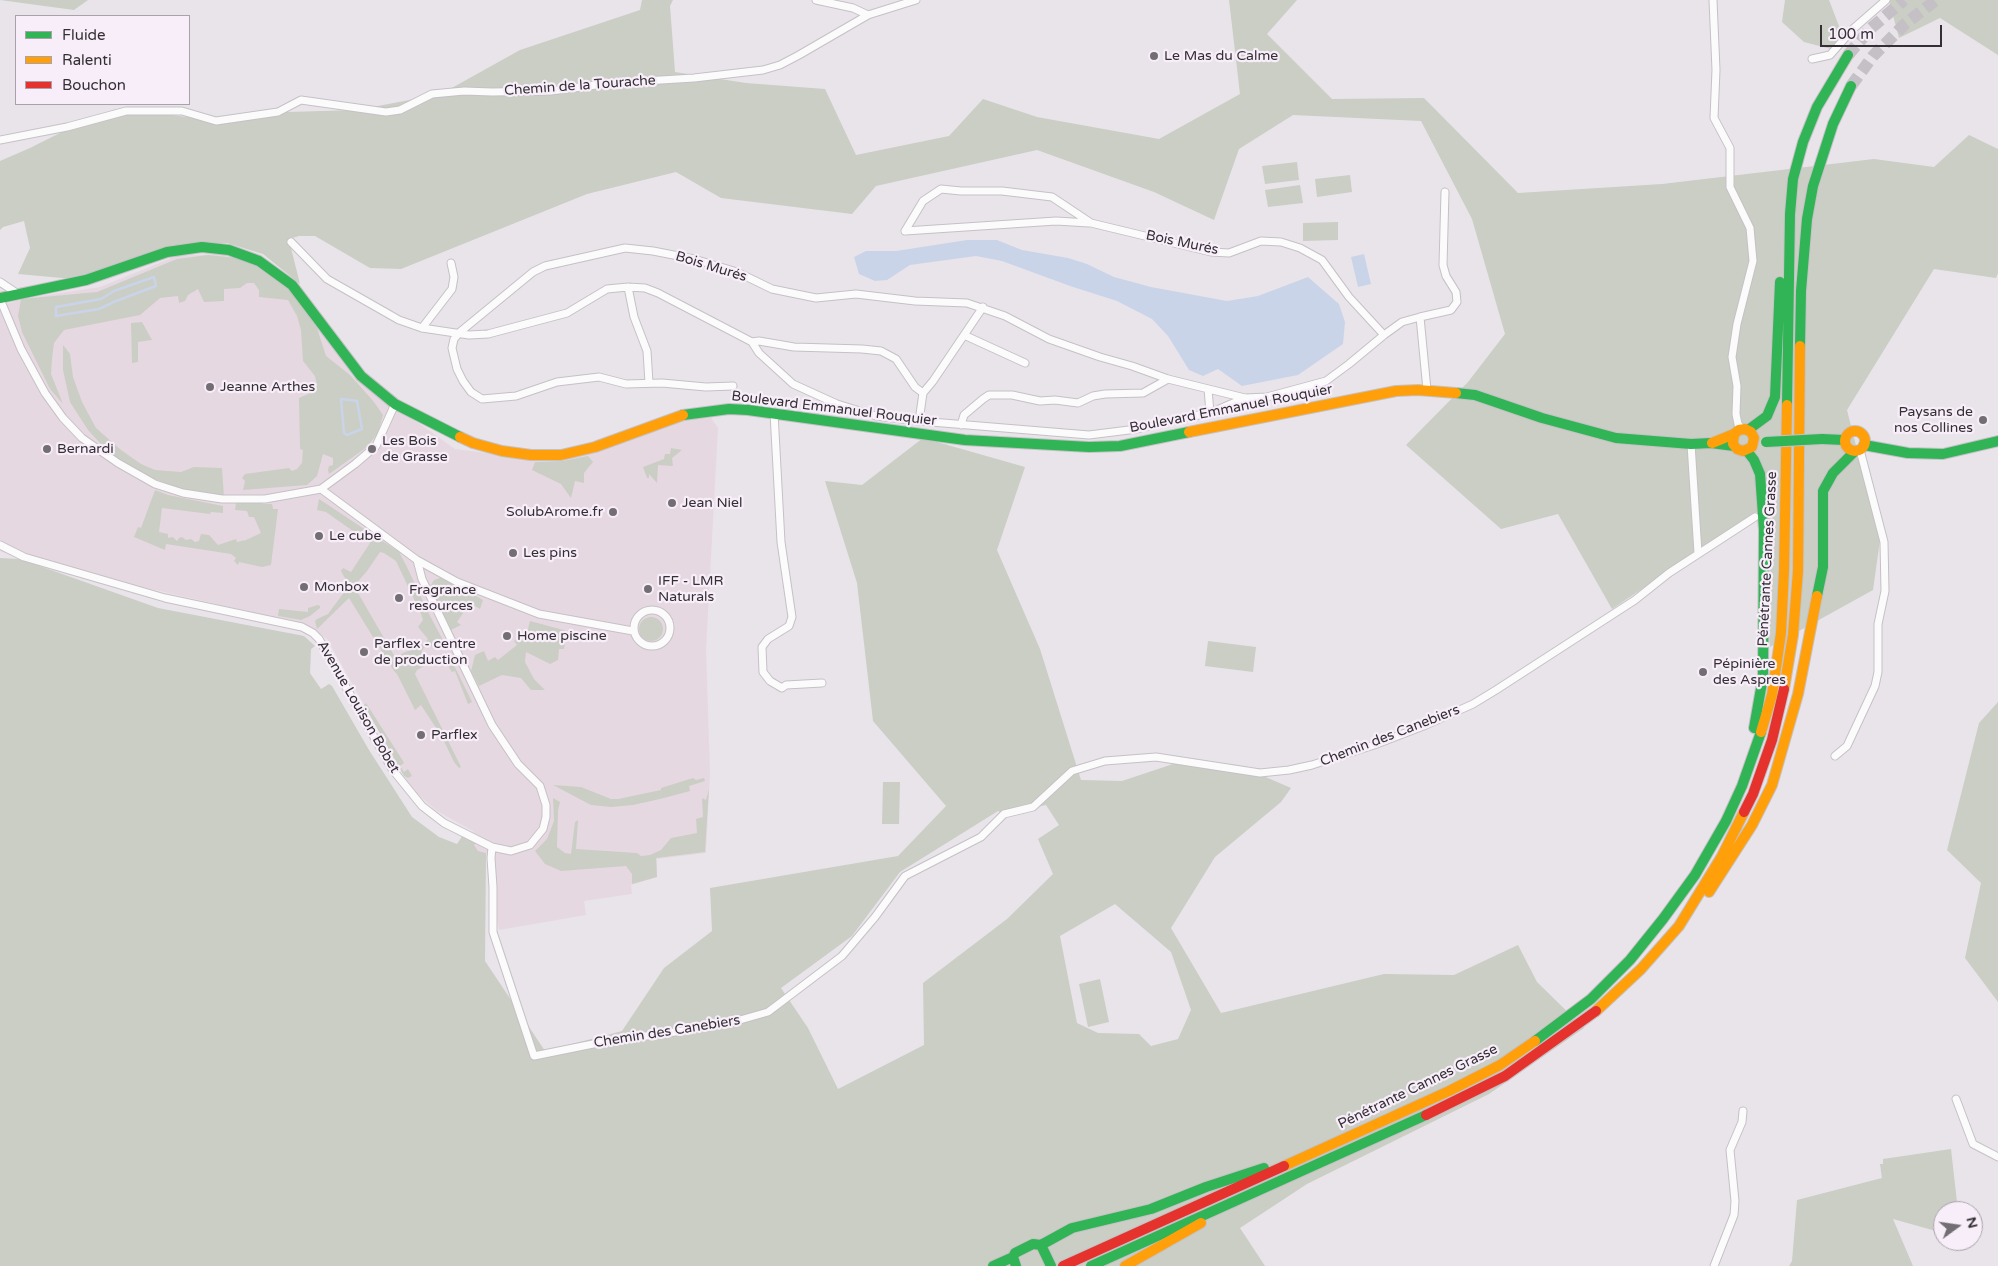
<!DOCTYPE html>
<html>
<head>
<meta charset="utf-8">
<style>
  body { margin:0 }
  #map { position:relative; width:1998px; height:1266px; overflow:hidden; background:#e9e4ea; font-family:"Varela Round",sans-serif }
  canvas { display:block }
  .legend { position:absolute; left:15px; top:15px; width:175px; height:90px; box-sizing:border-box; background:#f8eefa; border:1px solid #a9a2ab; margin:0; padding:6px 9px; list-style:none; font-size:15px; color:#332f34 }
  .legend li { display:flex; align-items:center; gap:10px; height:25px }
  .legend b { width:25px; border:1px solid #a9a2ab }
  .north { position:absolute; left:1933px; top:1201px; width:50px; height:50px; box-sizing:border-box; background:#f8eefa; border:1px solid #a9a2ab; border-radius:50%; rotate:76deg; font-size:14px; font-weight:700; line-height:20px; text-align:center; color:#332f34 }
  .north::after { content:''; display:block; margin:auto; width:18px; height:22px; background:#736e74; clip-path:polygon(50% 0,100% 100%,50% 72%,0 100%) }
  .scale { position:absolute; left:1820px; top:25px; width:122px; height:22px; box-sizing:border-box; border:2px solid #332f34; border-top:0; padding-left:6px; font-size:15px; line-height:18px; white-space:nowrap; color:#332f34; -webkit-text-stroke:4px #f8eefa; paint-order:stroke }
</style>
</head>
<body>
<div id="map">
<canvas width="1998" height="1266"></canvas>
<ul class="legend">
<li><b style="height:6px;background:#30b455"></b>Fluide</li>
<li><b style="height:6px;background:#ff9f0a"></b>Ralenti</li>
<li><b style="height:6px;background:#e5322d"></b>Bouchon</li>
</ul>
<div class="north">N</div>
<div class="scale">100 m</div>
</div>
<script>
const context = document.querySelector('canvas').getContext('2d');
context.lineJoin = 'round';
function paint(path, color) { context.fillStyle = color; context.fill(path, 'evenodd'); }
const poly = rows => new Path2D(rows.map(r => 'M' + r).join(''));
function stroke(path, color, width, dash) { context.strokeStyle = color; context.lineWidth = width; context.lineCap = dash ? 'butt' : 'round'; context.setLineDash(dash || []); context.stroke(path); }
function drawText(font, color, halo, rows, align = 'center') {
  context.font = font + ' "Varela Round",sans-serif'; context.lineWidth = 4.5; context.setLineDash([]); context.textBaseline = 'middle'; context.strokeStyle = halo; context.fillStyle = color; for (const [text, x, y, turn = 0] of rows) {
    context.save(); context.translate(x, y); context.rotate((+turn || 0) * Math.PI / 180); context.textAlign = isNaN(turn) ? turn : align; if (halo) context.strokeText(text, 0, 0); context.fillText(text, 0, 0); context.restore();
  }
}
paint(poly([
  [218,254,252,262,272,274,303,304,353,376,455,449,551,461,585,454,684,419,711,418,718,428,706,650,710,772,706,853,657,859,657,877,631,885,632,894,584,901,586,915,499,930,486,853,478,851,473,845,478,840,473,831,437,811,415,792,404,776,327,639,310,627,290,621,20,559,0,551,0,306,21,299,100,287,177,256]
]), '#e6d8e1');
paint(poly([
  [0,0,88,0,74,10],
  [642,0,673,0,670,6,675,72,746,83,825,89,856,155,949,136,983,99,1037,117,1159,139,1240,94,1229,0,1297,0,1267,34,1332,99,1424,98,1518,193,1662,184,1874,159,1934,167,1969,135,1998,149,1998,273,1996,278,1934,269,1847,410,1880,540,1873,590,1770,647,1758,511,1612,609,1558,514,1501,529,1406,445,1468,382,1505,334,1472,219,1421,121,1293,115,1239,149,1214,220,1154,192,1037,150,876,186,852,214,721,198,676,172,587,194,401,269,370,268,315,236,299,236,292,238,291,248,300,284,263,254,227,243,192,243,162,249,91,274,73,279,18,274,30,248,24,221,3,227,0,230,0,161,30,148,70,128,117,114,141,111,225,122,287,112,357,110,441,94,520,50,640,10],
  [1785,0,1829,0,1842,34,1831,49,1804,42,1782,22],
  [1889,0,1998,0,1998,55,1940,18,1899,38],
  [1297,162,1299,180,1265,184,1262,166],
  [1350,175,1352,192,1317,197,1315,179],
  [1300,185,1303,203,1268,207,1265,190],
  [1338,222,1338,240,1303,241,1303,223],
  [208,255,237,258,265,269,286,287,307,310,317,328,326,356,350,375,374,402,383,415,378,433,367,447,329,474,328,470,329,466,333,465,333,458,323,454,317,476,307,485,243,490,245,481,242,478,245,474,289,468,292,471,297,469,302,463,303,450,300,449,299,398,315,391,317,385,315,376,303,361,301,330,297,316,288,300,259,297,259,290,254,283,247,283,240,288,224,289,224,301,204,302,198,289,188,295,185,301,179,303,178,296,160,298,140,315,64,330,54,343,52,359,51,374,63,404,50,389,22,332,18,316,21,299,97,292,177,259],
  [142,322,152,340,138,342,138,362,132,363,131,323],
  [63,345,70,354,73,377,82,402,96,428,121,450,141,464,155,470,181,472,194,467,222,468,224,497,185,490,152,478,109,453,88,430,70,402,63,370],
  [923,438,1025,467,997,550,1040,649,1081,780,1122,781,1185,760,1238,765,1291,788,1281,802,1215,857,1171,928,1221,1013,1384,974,1454,975,1518,945,1537,982,1584,1028,1489,1094,1307,1184,1240,1228,1265,1266,0,1266,0,558,20,559,158,608,304,636,315,646,311,649,310,673,321,689,329,684,332,686,369,750,412,817,439,837,457,844,463,835,479,840,474,845,478,851,486,853,485,961,545,1051,622,1031,664,968,712,931,710,888,898,856,946,806,873,721,857,583,825,481,862,485],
  [1046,805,1059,825,1038,839,1053,874,1007,919,923,983,924,1045,838,1089,808,1028,781,988,852,936,900,872,998,811,1004,814],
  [1115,904,1171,952,1191,1010,1178,1039,1151,1046,1139,1034,1098,1033,1077,1023,1060,936],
  [671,448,682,450,672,458,673,466,658,465,657,483,649,474,649,478,647,478,643,467,664,459,665,454,670,454],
  [588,456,593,462,584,473,584,483,575,481,571,498,561,484,532,470,535,462,563,461],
  [155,490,168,495,223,506,223,513,211,512,210,514,162,508,159,532,168,534,168,538,173,537,177,541,179,538,182,537,186,540,191,539,195,542,199,541,201,534,209,535,218,545,236,539,237,542,246,540,261,533,254,517,249,517,247,511,235,510,236,503,260,501,263,504,272,504,273,509,278,509,271,565,262,567,239,562,238,565,234,561,236,558,231,554,166,544,165,550,134,537,138,527,141,528],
  [319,499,399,552,406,565,429,614,444,642,442,646,425,647,421,651,432,659,448,653,472,702,468,704,455,671,452,672,443,658,434,661,417,670,415,674,461,767,459,768,454,762,442,737,421,705,415,710,397,674,394,671,349,598,317,629,315,621,317,619,328,614,345,591,346,580,341,571,343,568,351,572,370,543,326,512,317,510],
  [380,552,384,553,396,561,421,614,423,620,418,627,428,639,424,644,401,654,399,664,354,586,367,571],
  [443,577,483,600,480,609,470,603,457,622,461,625,451,630,429,588,434,580],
  [318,605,320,606,320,608,310,616,301,620,278,616,279,609,308,612,308,608],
  '639 629a12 12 0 1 1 24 0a12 12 0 1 1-24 0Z',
  [530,621,567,631,564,649,559,649,558,660,550,664,526,652,525,662,534,679,545,690,531,690,521,678,502,675,479,686,471,671,475,655,484,651,488,661,495,657,498,660,517,645,514,641,518,638,525,640],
  [1208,641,1256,647,1253,672,1205,666],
  [1998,702,1998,1002,1965,958,1981,883,1947,850,1979,723],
  [366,703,403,761,404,763,400,766,404,772,408,769,412,776,408,778,404,776,364,705],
  [693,778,696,780,704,778,705,781,689,786,690,791,660,799,633,805,611,807,591,805,553,785,581,787,611,799,618,799,661,790,661,788],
  [883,782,900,782,899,824,882,824],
  [709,789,705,852,656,858,657,877,632,884,632,874,626,866,561,871,545,864,535,851,547,839,554,821,553,798,560,802,558,811,557,847,565,853,571,854,575,822,578,820,576,849,637,853,641,856,650,855,661,850,671,838,697,833,696,819,703,817,702,798,706,800],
  [1100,979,1109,1022,1088,1027,1079,984],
  [1951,1149,1958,1211,1943,1211,1943,1233,1893,1219,1913,1266,1789,1266,1792,1261,1797,1200,1882,1178,1880,1164,1883,1164,1883,1159]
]), '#cbcec4');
paint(poly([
  [967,240,997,240,1022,250,1068,258,1087,264,1114,277,1151,287,1227,301,1258,296,1308,277,1339,304,1345,322,1343,344,1298,375,1242,386,1218,369,1203,376,1189,370,1168,336,1152,319,1117,301,1070,286,1002,261,976,256,910,265,887,280,875,281,859,274,854,257,866,251,896,251],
  [1364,254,1371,284,1358,287,1351,257]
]), '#cad4e9');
stroke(poly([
  [154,277,156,286,116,301,99,309,56,316,56,307,101,299,114,291,154,277],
  [341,399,357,401,362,429,347,435,344,433,341,399]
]), '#cad4e9', 2.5);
stroke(poly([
  [1848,55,1870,29,1904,0],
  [1851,86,1873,56,1905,24,1936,0]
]), '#c5c0c6', 12, [12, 6]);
const street = poly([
  [816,0,853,8,868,15],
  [1713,0,1716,70,1714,118,1730,148,1730,187,1750,228,1753,261,1737,324,1732,357,1737,386,1736,414,1738,424,1742,429],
  [1812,59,1830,55,1853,29,1886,0],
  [0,140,67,127,126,111,182,111,216,121,278,112,301,100,386,112,400,110,432,94,464,91,492,92,551,91,611,83,694,78,763,70,780,65,799,55,868,15,916,0],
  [905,231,923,201,941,189,961,191,1002,191,1052,197,1091,223,1211,252,1229,253,1261,241,1281,242,1300,248,1322,260,1349,297,1384,335,1402,322,1420,317,1427,390],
  [905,231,1056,221,1089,223],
  [291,242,327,279,399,320,422,328,469,335,488,334,567,313,607,289,628,287,645,288,658,293,752,342,759,341,794,347,862,349,881,351,896,359,915,387,923,393],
  [0,282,18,294],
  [628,287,634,317,647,351,649,383],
  [0,299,21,349,45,393,63,418,82,438,118,463,155,484,183,493,222,499,265,499,321,489,355,464,376,446,395,404],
  [1420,317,1451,310,1457,302,1456,292,1446,276,1443,265,1445,192],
  [422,328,452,289,454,277,451,263],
  [964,335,1025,363],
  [752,342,759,353,793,384,837,404,876,416,919,421,1089,435,1137,429,1182,418,1210,413,1245,398],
  [733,386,706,387,662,383,626,384,599,377,557,382,516,396,482,399,471,392,463,381,457,369,452,348,454,339,460,332,533,272,545,266,625,248,653,251,694,259,737,272,772,289,816,298,856,294,915,301,967,303,1005,316,1049,339,1100,357,1132,366,1168,379,1245,398,1267,397,1326,381,1349,364,1384,335],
  [1208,389,1210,413],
  [774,413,781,542,792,617,789,626,768,639,762,647,763,672,770,681,782,688,786,685,822,683],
  [919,421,923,393,933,381,983,307],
  [961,425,964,415,983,399,989,395,1012,395,1040,401,1055,400,1078,403,1093,396,1105,394,1143,393,1168,379],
  [1691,444,1698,553],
  [321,489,417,560,457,582,539,614,633,631],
  [0,545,24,557,165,598,302,627,313,633,319,639,392,769,422,806,444,823,492,847,511,851,530,845,543,829,546,817,546,805,540,786,518,764,492,725,422,579,417,560],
  '634 628a18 18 0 1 1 36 0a18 18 0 1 1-36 0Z',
  [1835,756,1847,746,1875,686,1878,672,1878,624,1885,591,1884,542,1860,450],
  [492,847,491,858,493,887,493,932,534,1056,603,1042,682,1031,699,1026,726,1024,768,1012,842,956,875,917,905,876,981,837,1004,814,1033,807,1072,771,1105,761,1156,757,1260,773,1289,770,1312,765,1374,745,1426,725,1473,704,1496,690,1635,600,1669,573,1755,517],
  [1956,1099,1973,1144,1998,1157],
  [1714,1266,1734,1215,1735,1201,1730,1150,1742,1122,1743,1111]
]);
const fast = poly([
  [0,298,86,280,167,252,202,247,229,250,259,261,292,285,361,376,395,404,460,437],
  [1800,346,1801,291,1807,219,1813,186,1833,124,1851,86],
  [1456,393,1475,395,1542,418,1616,438,1691,444,1711,443,1734,446],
  [1787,405,1790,214,1793,179,1803,142,1817,107,1848,55],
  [683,415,729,409,748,410,965,440,1089,447,1120,446,1189,432],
  [1748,430,1767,416,1775,397,1780,282],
  [1822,439,1844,440],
  [1864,445,1908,453,1943,454,1998,441],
  [1747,451,1754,460,1760,474,1764,530,1763,677,1754,728],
  [1817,596,1823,567,1823,491,1833,473,1854,452],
  [1535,1041,1591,999,1630,960,1663,919,1695,875,1726,821,1742,786,1761,732],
  [1041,1245,1072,1228,1151,1209,1206,1187,1264,1168],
  [993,1266,1013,1257],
  [1016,1266,1013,1257,1015,1253,1033,1244,1041,1245,1051,1266],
  [1091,1266,1426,1115]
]);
const slow = poly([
  '1845 441a10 10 0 1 1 20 0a10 10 0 1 1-20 0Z',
  [1189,432,1396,391,1418,390,1456,393],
  [460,437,473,443,502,451,531,455,561,455,595,447,683,415],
  [1712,443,1734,434,1739,430,1745,429,1751,432,1754,438,1752,447,1743,451,1737,449,1733,444,1734,434],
  [1784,689,1793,635,1798,571,1800,346],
  [1761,732,1772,695,1781,633,1784,571,1787,405],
  [1709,892,1752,825,1772,785,1798,694,1817,596],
  [1596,1011,1641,969,1679,926,1722,856,1744,812],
  [1284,1166,1449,1091,1500,1065,1535,1041],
  [1125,1266,1201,1223]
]);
const jam = poly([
  [1744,812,1753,794,1772,740,1784,689],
  [1426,1115,1505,1076,1596,1011],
  [1063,1266,1284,1166]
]);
stroke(street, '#c5c1c5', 9);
stroke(fast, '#c5c1c5', 12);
stroke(slow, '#c5c1c5', 12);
stroke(jam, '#c5c1c5', 12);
stroke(street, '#fcfbfc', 7);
stroke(fast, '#30b455', 10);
stroke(slow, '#ff9f0a', 10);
stroke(jam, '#e5322d', 10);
const fastBridge = poly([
  [1766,442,1822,439]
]);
stroke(fastBridge, '#c5c1c5', 12, []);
stroke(fastBridge, '#30b455', 10);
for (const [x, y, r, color] of [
  [1154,56,5,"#736e74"],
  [210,387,5,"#736e74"],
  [1983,420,5,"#736e74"],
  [47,449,5,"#736e74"],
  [372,449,5,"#736e74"],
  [672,503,5,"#736e74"],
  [613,512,5,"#736e74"],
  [319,536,5,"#736e74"],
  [513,553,5,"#736e74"],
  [304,587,5,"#736e74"],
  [648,589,5,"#736e74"],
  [399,598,5,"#736e74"],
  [507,636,5,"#736e74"],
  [364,652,5,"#736e74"],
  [1703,672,5,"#736e74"],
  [421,735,5,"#736e74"]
]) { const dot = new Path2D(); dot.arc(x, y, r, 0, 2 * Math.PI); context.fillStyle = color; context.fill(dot); stroke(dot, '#f8eefa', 2); }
drawText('14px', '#332f34', '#f8eefa', [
  ["Le Mas du Calme",1164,56],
  ["Jeanne Arthes",220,387],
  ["Paysans de",1973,412,"right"],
  ["nos Collines",1973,428,"right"],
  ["Les Bois",382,441],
  ["de Grasse",382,457],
  ["Bernardi",57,449],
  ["Jean Niel",682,503],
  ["SolubArome.fr",603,512,"right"],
  ["Le cube",329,536],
  ["Les pins",523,553],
  ["IFF - LMR",658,581],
  ["Naturals",658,597],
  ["Monbox",314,587],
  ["Fragrance",409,590],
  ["resources",409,606],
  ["Home piscine",517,636],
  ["Parflex - centre",374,644],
  ["de production",374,660],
  ["Pépinière",1713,664],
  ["des Aspres",1713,680],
  ["Parflex",431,735]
], 'left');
drawText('14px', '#332f34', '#f8eefa', [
  ["Chemin de la Tourache",580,86,-4],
  ["Bois Murés",1182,243,12],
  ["Bois Murés",711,267,17],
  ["Boulevard Emmanuel Rouquier",834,409,7],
  ["Boulevard Emmanuel Rouquier",1231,409,-11],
  ["Pénétrante Cannes Grasse",1768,559,-87],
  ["Avenue Louison Bobet",358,707,60],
  ["Chemin des Canebiers",1390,736,-21],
  ["Chemin des Canebiers",667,1032,-9],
  ["Pénétrante Cannes Grasse",1418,1087,-26]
]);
</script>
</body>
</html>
